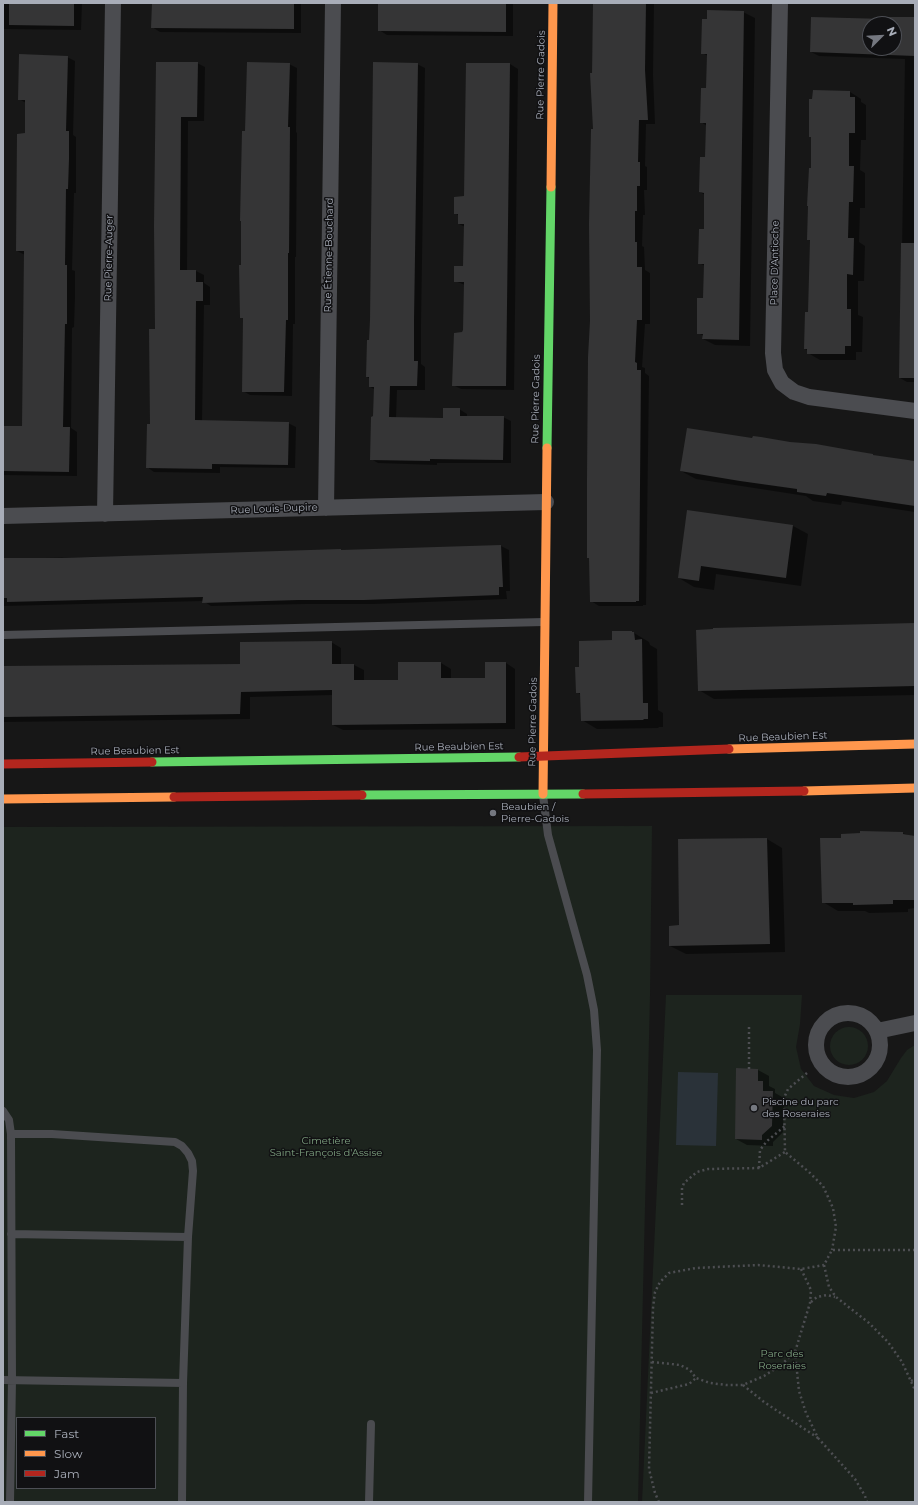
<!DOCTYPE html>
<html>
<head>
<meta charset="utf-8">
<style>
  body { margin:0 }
  #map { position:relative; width:918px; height:1505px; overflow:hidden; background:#171717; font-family:Montserrat,sans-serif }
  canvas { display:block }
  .frame { position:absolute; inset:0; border:4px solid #a8adb8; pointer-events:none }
  .legend { position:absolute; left:16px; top:1417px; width:140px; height:72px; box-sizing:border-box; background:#111113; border:1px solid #4d4f55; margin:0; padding:5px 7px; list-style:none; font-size:12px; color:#a8adb8 }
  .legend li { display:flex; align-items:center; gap:8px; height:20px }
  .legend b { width:20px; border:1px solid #4d4f55 }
  .north { position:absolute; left:862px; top:16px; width:40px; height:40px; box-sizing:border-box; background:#111113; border:1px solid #4d4f55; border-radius:50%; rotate:66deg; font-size:11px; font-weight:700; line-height:16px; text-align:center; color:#a8adb8 }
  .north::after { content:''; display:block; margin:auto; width:14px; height:18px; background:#757880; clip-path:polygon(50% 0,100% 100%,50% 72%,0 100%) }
</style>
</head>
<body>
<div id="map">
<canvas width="918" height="1505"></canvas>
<div class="frame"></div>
<ul class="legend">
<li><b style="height:5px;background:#63d668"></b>Fast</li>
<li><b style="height:5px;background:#ff974d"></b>Slow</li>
<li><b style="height:5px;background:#b3261e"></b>Jam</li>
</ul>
<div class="north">N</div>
</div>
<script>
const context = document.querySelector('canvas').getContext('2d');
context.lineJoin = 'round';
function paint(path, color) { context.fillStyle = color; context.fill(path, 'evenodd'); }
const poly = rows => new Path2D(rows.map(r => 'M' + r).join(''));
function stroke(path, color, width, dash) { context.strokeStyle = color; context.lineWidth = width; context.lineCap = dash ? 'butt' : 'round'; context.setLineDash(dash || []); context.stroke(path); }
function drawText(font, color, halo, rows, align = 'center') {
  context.font = font + ' Montserrat,sans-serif'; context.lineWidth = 3; context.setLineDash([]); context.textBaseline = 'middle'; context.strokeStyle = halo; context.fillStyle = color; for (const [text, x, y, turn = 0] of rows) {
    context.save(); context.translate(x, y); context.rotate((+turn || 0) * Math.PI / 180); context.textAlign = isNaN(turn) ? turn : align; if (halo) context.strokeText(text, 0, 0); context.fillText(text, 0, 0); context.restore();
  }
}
paint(poly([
  [652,826,650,996,638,1502,3,1502,3,827],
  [17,1418,155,1418,155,1488,17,1488],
  [666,995,802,995,800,1024,796,1047,801,1069,814,1086,834,1095,854,1098,874,1092,887,1081,901,1058,907,1050,915,1045,915,1502,642,1502],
  '830 1046a19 19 0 1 1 38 0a19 19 0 1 1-38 0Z'
]), '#1d241e');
paint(poly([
  [678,1072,718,1073,716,1146,676,1145]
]), '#2a3239');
paint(poly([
  [3,3,82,3,81,30,3,29],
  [153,3,301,3,301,33,160,32,152,27],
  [379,3,513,3,513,36,387,35,379,30],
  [594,3,654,3,653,75,655,124,646,124,645,166,647,167,647,190,644,190,645,215,643,215,642,246,644,247,645,270,650,273,650,324,645,324,642,367,645,368,645,373,649,376,646,605,643,605,643,606,599,606,591,601,591,321,594,130,592,74],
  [743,12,755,18,750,346,715,345,703,339,704,336,698,333,704,299,705,266,699,263,705,230,705,195,700,192,706,158,707,126,701,122,707,89,708,56,702,53,708,20],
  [812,18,887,20,915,19,915,382,907,382,900,378,905,59,819,56,811,52],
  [870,24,894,24,894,48,870,48],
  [67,57,75,61,73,135,76,137,76,193,74,193,72,270,75,271,75,297,74,327,72,328,71,428,77,432,77,476,3,475,3,427,23,427,25,255,17,251,26,134,26,103,19,99],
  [157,63,197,63,205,67,204,121,188,121,187,271,196,271,204,275,204,283,210,287,210,305,204,305,202,421,288,423,296,427,295,468,220,467,220,473,154,472,147,467,151,425,156,330],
  [289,64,297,68,296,132,297,133,296,257,295,257,295,324,293,324,292,396,250,395,243,391,244,319,241,317,246,132],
  [417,64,425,68,421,324,421,364,425,367,425,390,397,390,396,418,444,419,459,409,467,414,467,417,503,417,511,421,511,463,437,463,437,465,378,463,371,459,374,417,374,389,370,387,370,379,367,377,370,341],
  [467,64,510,64,518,69,514,390,461,389,453,385,464,330,465,285,455,281,464,267,465,227,459,224,459,216,455,213,465,197],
  [850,92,861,99,861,102,866,105,866,140,861,140,860,170,865,173,865,208,860,208,859,242,865,246,864,281,858,281,858,315,863,317,862,352,856,352,856,360,820,360,808,353,808,351,805,349,809,313,811,241,808,239,812,169],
  [753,439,910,461,910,460,915,461,915,512,842,501,841,505,813,501,806,496,696,479,681,471],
  [688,511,793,526,808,534,801,586,716,574,714,590,694,587,679,578],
  [501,546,509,550,510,591,506,591,507,599,373,604,306,604,211,606,203,601,3,606,3,559,343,551],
  [915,624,915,695,714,699,699,690],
  [634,633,649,642,650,645,657,649,658,710,663,713,663,727,659,727,658,728,597,729,582,720,581,695,577,692,581,668,613,641],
  [331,642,341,648,341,665,354,665,364,670,364,681,399,681,441,663,451,669,451,679,486,679,506,663,515,669,515,729,343,730,333,725,333,695,250,697,250,719,3,722,3,667,241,665],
  [902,833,915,837,915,908,908,909,908,912,869,913,865,911,838,911,823,902,842,839],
  [767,839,782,848,785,952,686,954,670,946,680,925,679,840],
  [758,1070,769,1076,769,1086,775,1089,775,1093,784,1098,783,1132,773,1142,773,1146,747,1145,736,1139]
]), '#0007');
paint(poly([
  [9,3,74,3,74,26,9,25],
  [152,3,294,3,294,29,151,28],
  [378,3,506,3,506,32,378,31],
  [593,3,646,3,645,70,648,120,639,120,638,162,640,162,640,186,637,186,637,211,635,211,635,242,637,242,637,267,642,267,642,320,637,320,635,362,637,363,637,370,641,370,639,601,636,601,636,602,590,602,589,558,587,558,587,478,588,357,590,321,589,224,591,129,593,129,590,73,592,73],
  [707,10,744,11,739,340,702,339,703,334,697,334,697,298,703,298,704,264,698,264,699,229,704,229,704,193,699,192,700,157,705,157,706,123,700,123,701,88,706,88,707,54,701,54,702,19,707,19],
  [811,17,886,19,886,17,915,17,915,56,810,52],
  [870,24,894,24,894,48,870,48],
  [19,54,68,56,66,131,69,131,69,159,68,189,66,189,65,265,67,265,67,324,65,324,63,427,70,427,69,472,3,471,3,426,22,426,24,251,16,251,17,134,25,133,25,100,18,100],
  [156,62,198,62,197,117,181,117,180,270,196,270,196,282,203,282,203,301,196,301,195,420,289,422,288,465,212,464,212,469,146,468,147,424,150,424,149,329,155,329,154,226],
  [247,62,290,63,288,127,290,127,289,253,288,253,288,320,286,320,284,392,242,392,243,318,240,318,239,265,241,265,241,221,240,221,242,131,245,131],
  [373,62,418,63,414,320,414,361,418,361,417,386,390,386,389,417,443,418,443,408,460,408,460,416,504,416,503,460,430,459,430,461,370,460,371,417,373,416,374,387,369,387,369,377,366,377,367,340,369,340,370,320],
  [466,63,510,63,506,386,452,386,454,333,462,332,463,330,464,282,454,282,454,266,463,266,464,224,458,224,458,214,454,214,454,197,464,196],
  [813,90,850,91,850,97,855,97,855,133,849,133,849,166,854,166,853,202,849,202,848,238,854,238,853,275,847,274,847,309,851,309,851,346,845,346,845,354,807,354,807,349,804,349,805,312,808,312,810,240,807,240,808,206,807,206,809,168,811,168,811,137,809,137,809,99,812,99],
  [901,243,915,243,915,378,899,378],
  [687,428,752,438,753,436,761,437,790,442,816,444,855,451,873,454,873,455,915,461,915,506,827,493,826,496,797,492,797,489,740,481,680,471],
  [687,510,793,525,786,578,701,566,699,581,678,578],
  [501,545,503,587,499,587,499,595,364,600,298,600,202,603,203,597,7,602,7,598,3,598,3,558,61,558,341,549,341,550],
  [915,623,915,686,698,691,696,630,713,629,713,628],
  [612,631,632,631,632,632,634,632,635,640,642,639,643,703,648,703,648,719,644,719,643,720,581,721,580,693,576,693,575,667,579,667,579,641,612,640],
  [332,641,332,664,354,664,354,680,398,680,398,662,441,662,441,678,485,678,485,662,506,662,506,723,332,725,332,690,241,692,240,714,3,717,3,666,240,664,240,642],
  [860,831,903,832,903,834,915,836,915,900,893,900,893,904,853,905,853,903,822,903,820,838,841,838,841,834,860,833],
  [767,838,770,944,669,946,669,926,679,925,678,839],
  [736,1068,758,1069,758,1081,763,1081,763,1091,773,1091,772,1126,762,1135,762,1140,735,1139]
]), '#353536');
stroke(poly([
  [749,1027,749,1069],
  [807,1073,788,1089,784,1098,785,1152,809,1172,823,1186,833,1208,836,1227,832,1250],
  [759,1168,760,1150,767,1141,785,1126],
  [682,1205,682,1188,684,1183,697,1172,708,1169,759,1168,785,1152],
  [915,1250,832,1250,824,1265,829,1287,836,1297,869,1323,888,1342,902,1362,915,1390],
  [811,1302,817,1297,827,1295,835,1297],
  [795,1352,799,1391,806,1413,818,1438,855,1479,865,1496,867,1502],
  [652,1362,680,1365,690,1370,696,1378,710,1383,726,1385,743,1385,764,1376,781,1365,795,1352,810,1303,811,1290,801,1269],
  [911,1381,915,1379],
  [743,1385,764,1402,818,1438],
  [651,1393,689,1384,696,1378],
  [659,1502,655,1493,649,1469,653,1308,655,1292,660,1282,669,1273,696,1268,758,1265,801,1269,824,1265]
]), '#4d4e52', 2.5, [2, 3]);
stroke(poly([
  [3,635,544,622],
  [543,795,548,835,587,975,594,1010,597,1050,588,1502],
  [3,1111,9,1120,11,1134,12,1380,10,1502],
  [11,1134,52,1134,175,1142,182,1146,188,1153,192,1161,193,1171,188,1237,183,1383,182,1502],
  [11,1234,188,1237],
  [3,1380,183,1383],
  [369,1502,371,1424]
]), '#4b4c50', 8);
stroke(poly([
  [780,3,773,353,775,370,782,383,794,392,809,397,915,411],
  [326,508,333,3],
  [105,514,113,3],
  [3,516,546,502],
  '816 1045a32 32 0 1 1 64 0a32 32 0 1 1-64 0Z',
  [877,1031,915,1023]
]), '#4b4c50', 16);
stroke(poly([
  [547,448,551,187],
  [152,762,519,757],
  [362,795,583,794]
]), '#63d668', 9);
stroke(poly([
  [551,187,553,3],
  [729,749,915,744],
  [804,791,915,788],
  [543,794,547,448],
  [3,799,174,797]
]), '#ff974d', 9);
stroke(poly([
  [519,757,729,749],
  [3,764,152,762],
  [583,794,804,791],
  [174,797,362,795]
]), '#b3261e', 9);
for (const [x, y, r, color] of [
  [493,813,4,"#757880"],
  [754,1108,4,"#757880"]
]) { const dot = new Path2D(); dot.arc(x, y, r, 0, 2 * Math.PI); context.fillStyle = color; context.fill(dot); stroke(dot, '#111113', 1.5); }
drawText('10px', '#a8adb8', '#111113', [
  ["Rue Pierre Gadois",541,75,-89],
  ["Rue Étienne-Bouchard",329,255,-89],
  ["Rue Pierre-Auger",109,258,-89],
  ["Place D'Antioche",775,263,-89],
  ["Rue Pierre Gadois",536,399,-89],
  ["Rue Louis-Dupire",274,509,-2],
  ["Rue Pierre Gadois",533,722,-89],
  ["Rue Beaubien Est",783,737,-2],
  ["Rue Beaubien Est",459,747,-1],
  ["Rue Beaubien Est",135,751,-1]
]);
drawText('10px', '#a8adb8', '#111113', [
  ["Beaubien /",501,807],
  ["Pierre-Gadois",501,819],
  ["Piscine du parc",762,1102],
  ["des Roseraies",762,1114]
], 'left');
drawText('10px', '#7fa381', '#111113', [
  ["Cimetière",326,1141],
  ["Saint-François d'Assise",326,1153],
  ["Parc des",782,1354],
  ["Roseraies",782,1366]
]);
</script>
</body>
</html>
